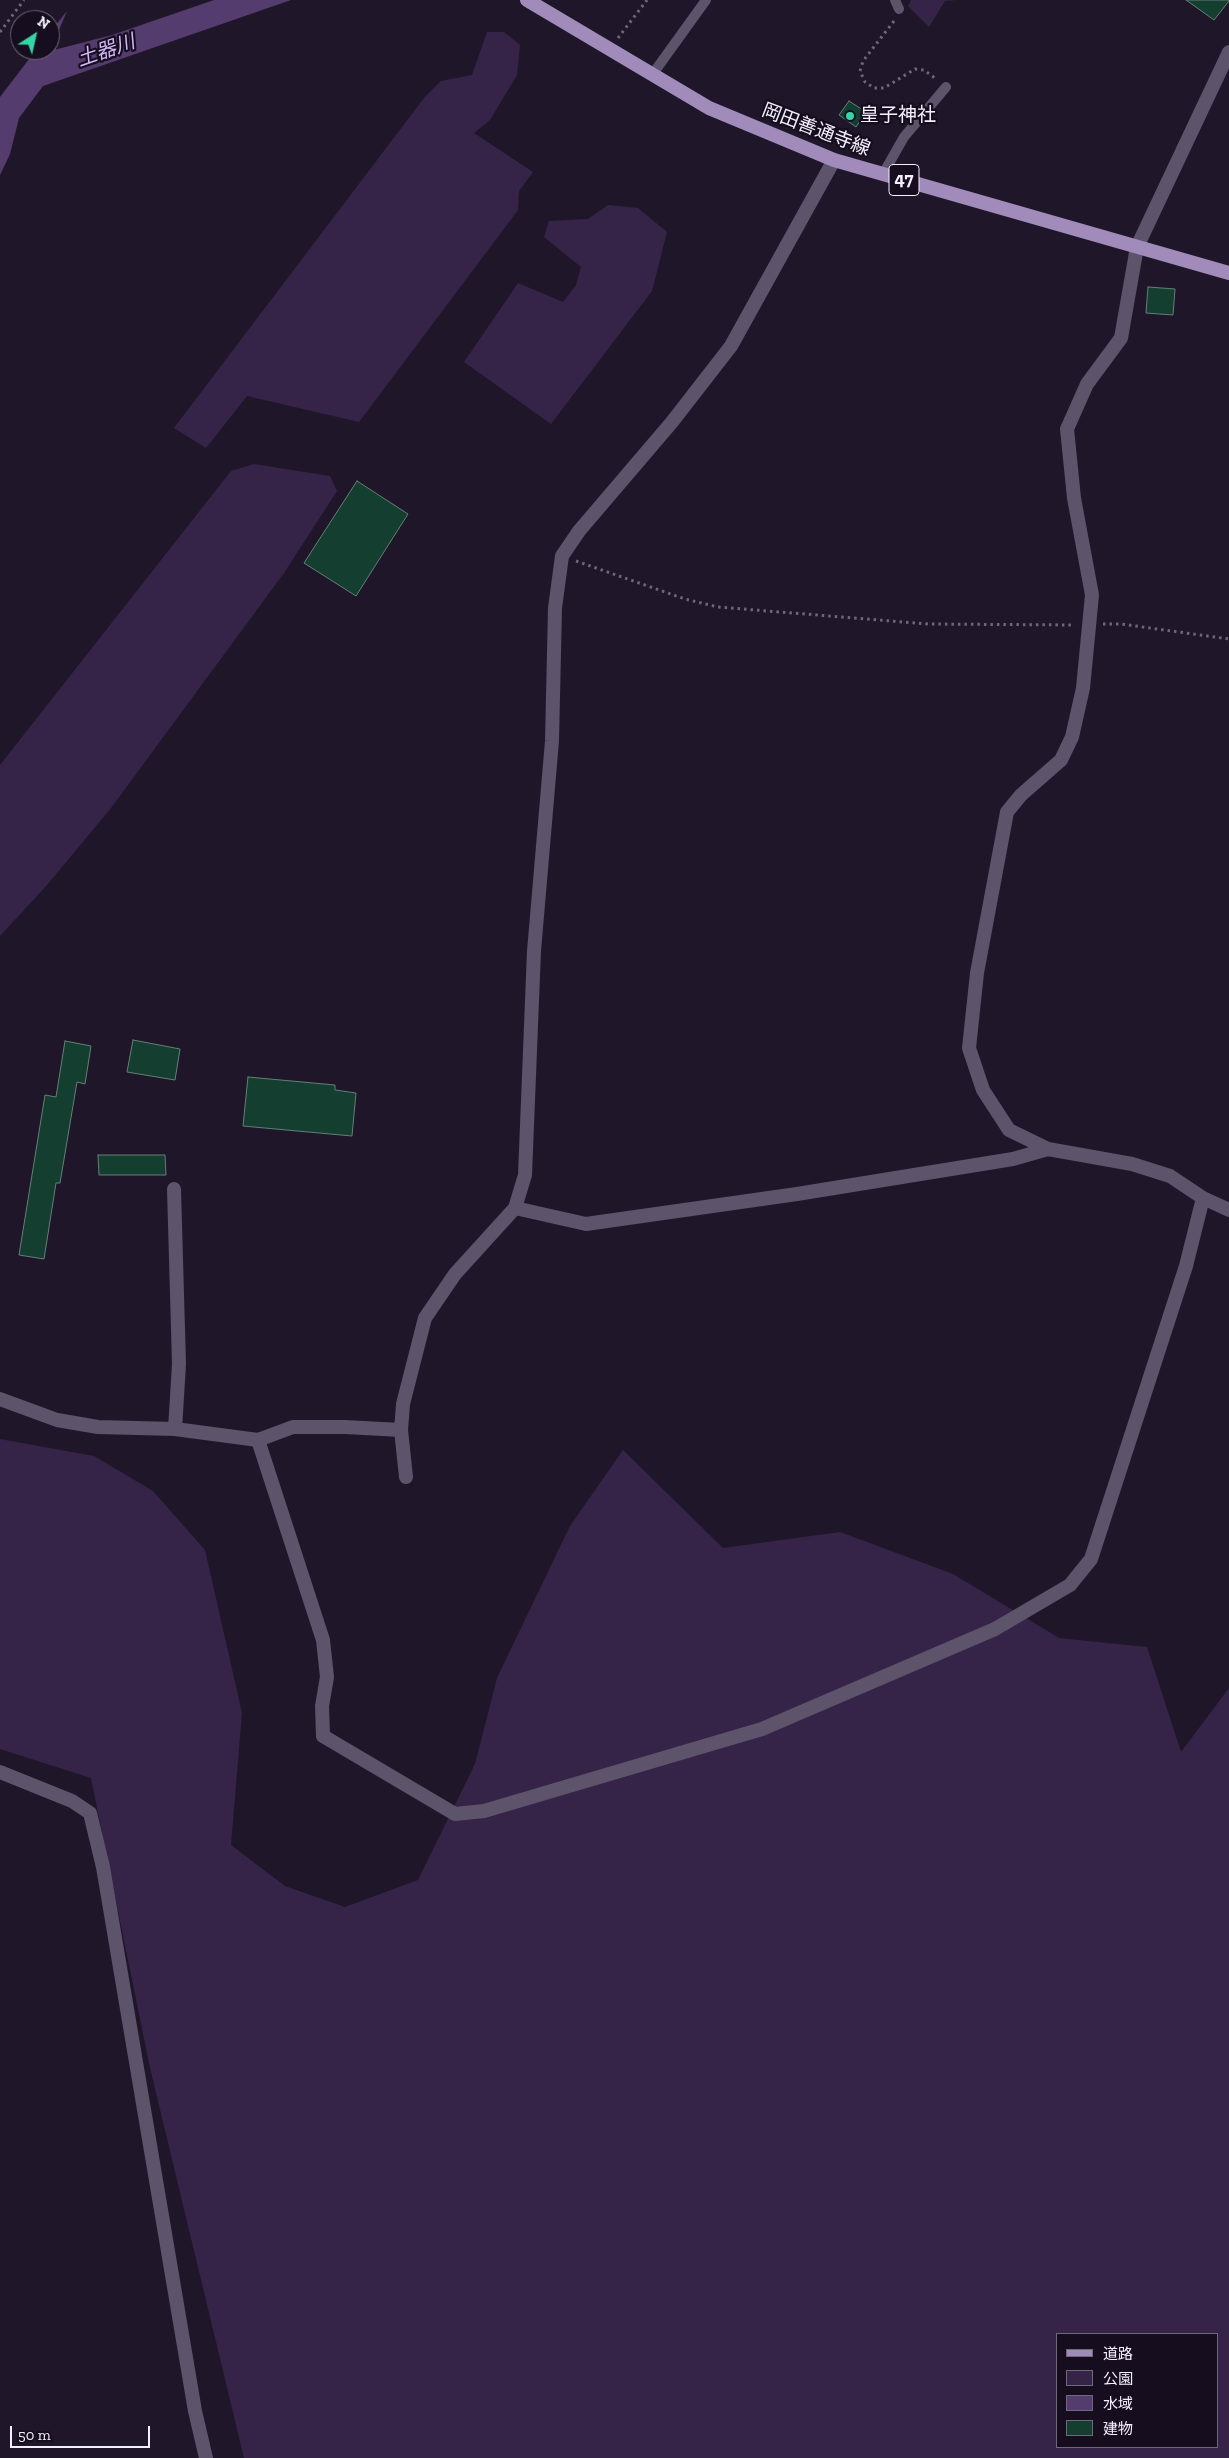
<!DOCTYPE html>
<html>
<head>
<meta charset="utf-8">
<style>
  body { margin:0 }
  #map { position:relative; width:1229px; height:2458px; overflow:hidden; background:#1f1729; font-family:"Zilla Slab","Noto Sans JP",serif }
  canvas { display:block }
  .legend { position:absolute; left:1056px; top:2333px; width:162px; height:115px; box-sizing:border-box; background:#160e1f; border:1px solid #6f6877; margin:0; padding:6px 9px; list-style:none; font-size:15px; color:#f4effc }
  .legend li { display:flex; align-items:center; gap:10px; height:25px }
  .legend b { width:25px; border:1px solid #6f6877 }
  .north { position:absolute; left:10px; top:10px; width:50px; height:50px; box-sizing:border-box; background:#160e1f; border:1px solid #6f6877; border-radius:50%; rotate:35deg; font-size:14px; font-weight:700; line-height:20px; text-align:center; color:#f4effc }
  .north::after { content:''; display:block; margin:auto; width:18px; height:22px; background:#35d4a7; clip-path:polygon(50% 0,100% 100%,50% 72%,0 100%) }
  .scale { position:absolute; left:10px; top:2426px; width:140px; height:22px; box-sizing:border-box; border:2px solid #f4effc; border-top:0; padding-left:6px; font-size:15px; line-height:18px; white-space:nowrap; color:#f4effc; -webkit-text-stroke:4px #160e1f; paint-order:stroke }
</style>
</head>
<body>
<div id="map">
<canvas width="1229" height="2458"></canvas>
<ul class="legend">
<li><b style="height:6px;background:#a18bbb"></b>道路</li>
<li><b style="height:14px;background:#352448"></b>公園</li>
<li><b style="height:14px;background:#553c6f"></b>水域</li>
<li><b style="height:14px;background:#143e30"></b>建物</li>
</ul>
<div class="north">N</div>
<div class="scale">50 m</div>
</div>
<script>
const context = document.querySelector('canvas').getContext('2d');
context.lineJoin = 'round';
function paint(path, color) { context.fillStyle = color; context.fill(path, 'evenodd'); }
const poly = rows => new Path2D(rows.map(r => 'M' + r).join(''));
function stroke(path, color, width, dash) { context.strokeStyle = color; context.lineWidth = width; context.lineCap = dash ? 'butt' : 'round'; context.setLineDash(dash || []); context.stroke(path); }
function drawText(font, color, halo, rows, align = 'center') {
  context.font = font + ' "Zilla Slab","Noto Sans JP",serif'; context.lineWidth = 4.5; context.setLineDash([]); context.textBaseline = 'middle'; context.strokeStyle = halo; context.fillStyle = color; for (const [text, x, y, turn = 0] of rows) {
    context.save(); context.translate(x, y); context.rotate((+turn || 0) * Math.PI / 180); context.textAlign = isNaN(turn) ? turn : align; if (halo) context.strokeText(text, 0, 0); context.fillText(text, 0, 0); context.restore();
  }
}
paint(poly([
  [911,0,957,0,945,1,929,27,908,6],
  [487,32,504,32,520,45,517,75,490,120,474,133,533,172,519,191,518,210,359,422,247,396,206,448,174,428,424,98,441,81,472,75],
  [608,205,638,208,667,232,652,291,551,424,464,362,518,283,563,302,576,285,581,267,544,237,549,221,588,219],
  [254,464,330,476,337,491,284,573,111,808,47,885,0,936,0,765,231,471],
  [0,1439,94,1456,153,1491,205,1550,242,1713,231,1845,285,1886,345,1907,418,1880,475,1764,497,1678,570,1526,623,1450,723,1548,840,1532,953,1574,1059,1638,1147,1647,1181,1752,1229,1688,1229,2458,244,2458,150,2068,91,1778,0,1749],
  [1058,2334,1218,2334,1218,2447,1058,2447]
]), '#352448');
paint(poly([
  [214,0,291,0,43,86,19,118,10,154,0,175,0,97,36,50,50,50,50,32,67,11,50,51,112,35]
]), '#553c6f');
const building = poly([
  [1186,0,1229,0,1229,1,1214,20,1186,0],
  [849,101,866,112,856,127,839,115,849,101],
  [1148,287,1175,289,1173,315,1146,313,1148,287],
  [357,481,408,514,356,596,304,563,357,481],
  [133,1040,180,1049,175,1080,127,1072,133,1040],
  [65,1041,91,1046,85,1084,77,1082,60,1183,56,1183,44,1259,19,1255,45,1095,56,1097,65,1041],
  [248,1077,335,1085,335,1090,356,1093,352,1136,243,1126,248,1077],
  [98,1155,165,1155,166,1175,99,1175,98,1155]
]);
paint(building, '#143e30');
stroke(building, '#648075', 1);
stroke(poly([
  [894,21,863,61,860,71,865,82,874,88,884,88,915,69,924,70,935,78],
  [0,32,24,0],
  [618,38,647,0],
  [576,561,685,599,718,607,928,624,1075,625],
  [1103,624,1121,624,1229,639]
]), '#6e6777', 3, [2.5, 4]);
stroke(poly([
  [895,0,899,9],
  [652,75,706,0],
  [883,174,904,137,946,87]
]), '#5d536a', 10);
stroke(poly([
  [1048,1149,1009,1130,983,1090,969,1048,977,973,1007,812,1021,795,1061,760,1072,737,1083,688,1092,595,1074,498,1067,429,1087,384,1121,338,1137,247],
  [174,1189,179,1364,175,1429],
  [515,1208,586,1224,797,1194,1013,1159,1048,1149,1132,1164,1170,1176,1203,1198,1229,1210],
  [0,1399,57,1420,98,1427,175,1429,258,1440,293,1427,345,1427,401,1430],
  [258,1440,323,1640,327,1677,322,1706,323,1736,455,1814,484,1811,762,1729,995,1629,1070,1585,1091,1559,1186,1266,1203,1198],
  [406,1477,401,1430,403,1404,425,1318,455,1274,515,1208,525,1175,534,951,552,741,555,608,562,556,579,531,672,422,731,346,834,160],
  [0,1772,72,1801,90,1813,103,1867,195,2411,206,2458]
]), '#5d536a', 14);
stroke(poly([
  [1137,247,1229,52]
]), '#5d536a', 14);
stroke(poly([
  [527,0,709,108,834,160,1229,273]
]), '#a18bbb', 14);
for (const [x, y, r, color] of [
  [850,116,5,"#35d4a7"]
]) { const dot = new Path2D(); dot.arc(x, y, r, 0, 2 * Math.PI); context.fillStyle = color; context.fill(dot); stroke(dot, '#160e1f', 2); }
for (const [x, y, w] of [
  [904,180,30]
]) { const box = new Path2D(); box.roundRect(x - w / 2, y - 15.5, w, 31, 4); context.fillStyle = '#160e1f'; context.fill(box); stroke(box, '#f4effc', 1); }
drawText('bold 18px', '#f4effc', null, [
  ["47",904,180]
]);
drawText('19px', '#f4effc', '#160e1f', [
  ["皇子神社",860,116]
], 'left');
drawText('19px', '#f4effc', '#160e1f', [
  ["岡田善通寺線",816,130,21]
]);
drawText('italic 20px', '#d4b7f8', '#160e1f', [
  ["土器川",106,51,-19]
]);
</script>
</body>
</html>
